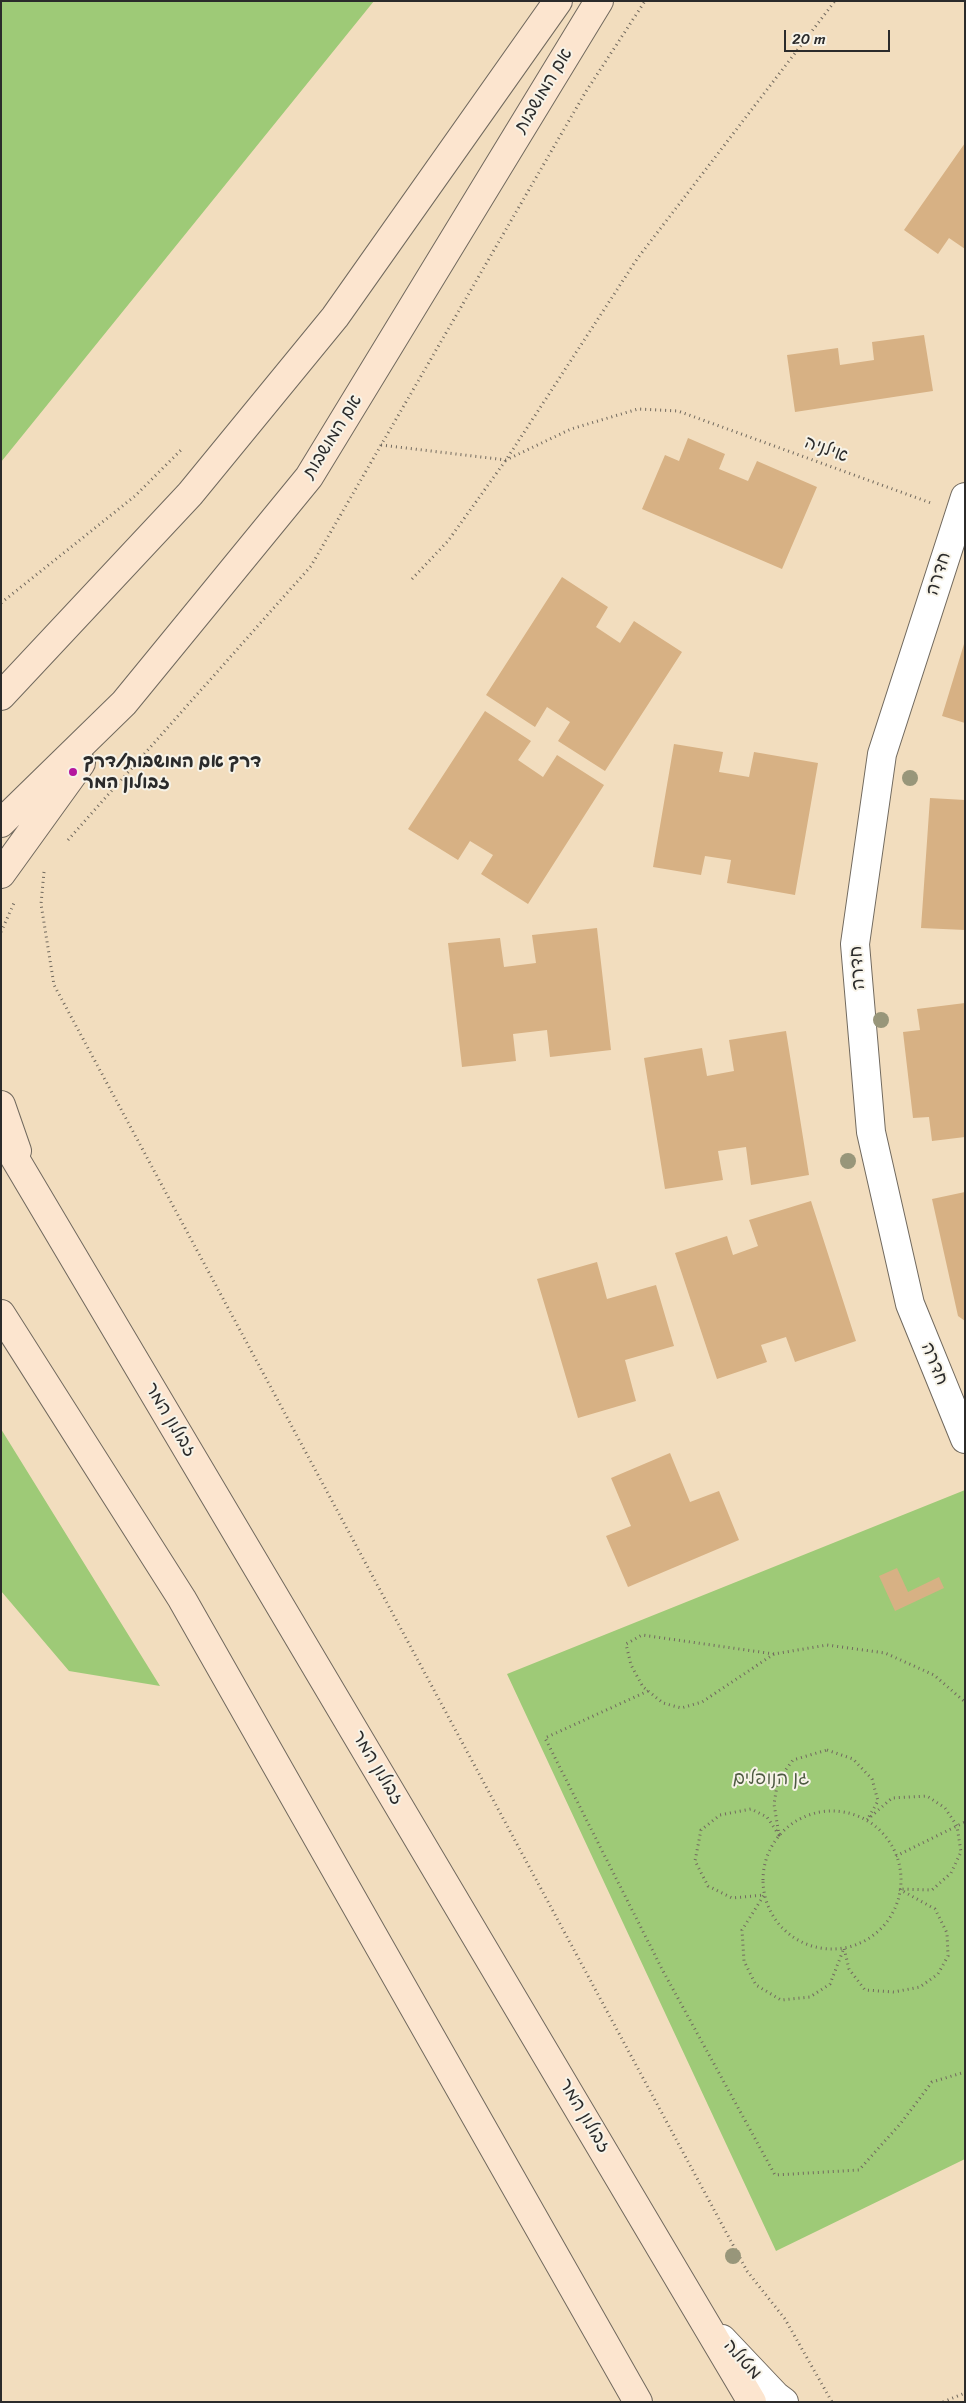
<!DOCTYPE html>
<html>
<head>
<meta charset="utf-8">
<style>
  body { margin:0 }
  #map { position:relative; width:966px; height:2403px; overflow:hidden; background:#f2ddbe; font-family:Sriracha,sans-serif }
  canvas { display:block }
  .frame { position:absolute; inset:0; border:2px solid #2b2b2b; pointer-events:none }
  .scale { position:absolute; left:784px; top:30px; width:106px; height:22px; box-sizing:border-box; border:2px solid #2b2b2b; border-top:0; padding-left:6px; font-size:15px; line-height:18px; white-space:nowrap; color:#2b2b2b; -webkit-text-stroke:4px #f7f3e8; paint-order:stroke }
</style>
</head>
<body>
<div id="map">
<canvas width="966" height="2403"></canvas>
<div class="frame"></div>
<div class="scale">20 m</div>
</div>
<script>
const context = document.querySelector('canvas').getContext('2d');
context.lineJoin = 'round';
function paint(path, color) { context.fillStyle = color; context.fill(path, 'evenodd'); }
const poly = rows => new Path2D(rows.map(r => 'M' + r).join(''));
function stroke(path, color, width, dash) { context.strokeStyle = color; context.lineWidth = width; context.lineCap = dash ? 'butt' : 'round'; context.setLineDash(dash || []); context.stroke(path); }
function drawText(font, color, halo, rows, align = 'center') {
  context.font = font + ' Sriracha,"Playpen Sans Hebrew",sans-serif'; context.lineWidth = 4; context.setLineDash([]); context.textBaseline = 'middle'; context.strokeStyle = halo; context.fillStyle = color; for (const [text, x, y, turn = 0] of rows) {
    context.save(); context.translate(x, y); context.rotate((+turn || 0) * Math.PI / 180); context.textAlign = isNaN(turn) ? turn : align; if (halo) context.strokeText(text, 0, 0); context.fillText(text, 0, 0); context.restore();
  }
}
paint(poly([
  [1,1,374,1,1,462],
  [1,1429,160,1686,69,1671,1,1591],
  [965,1490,965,2159,776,2251,507,1674]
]), '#9eca77');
paint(poly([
  [965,143,965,249,949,238,938,254,904,230],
  [924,335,933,391,795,412,787,355,838,348,840,365,874,360,872,342],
  [688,438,725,454,719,469,748,481,757,461,817,487,782,569,642,509,665,455,679,461],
  [562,577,608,607,596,627,620,643,634,621,682,652,605,771,558,741,570,722,547,707,535,727,486,695],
  [964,644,965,644,965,723,942,716],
  [485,711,531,741,518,760,543,777,557,755,604,785,528,904,481,874,493,855,470,841,458,860,408,829],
  [674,744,723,752,719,772,749,777,754,752,818,763,795,895,727,883,731,860,705,856,701,875,653,867],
  [930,798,965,800,965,930,921,928],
  [597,928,611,1050,550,1057,547,1030,513,1034,516,1061,462,1067,448,943,500,938,504,967,536,963,532,935],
  [965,1003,965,1137,932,1141,929,1117,913,1118,903,1032,920,1030,917,1009],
  [786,1031,809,1175,751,1185,746,1147,718,1151,723,1180,665,1189,644,1058,702,1048,707,1076,734,1071,729,1040],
  [965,1192,965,1321,958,1316,932,1199],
  [811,1201,856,1341,795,1362,786,1337,761,1345,767,1362,717,1379,675,1253,727,1236,733,1255,758,1246,749,1220],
  [597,1262,607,1299,656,1285,674,1346,625,1360,636,1401,578,1418,537,1279],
  [670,1453,690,1502,719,1491,739,1540,628,1587,606,1536,631,1526,611,1478],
  [897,1568,908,1592,939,1577,944,1588,895,1611,879,1576]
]), '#d7b184');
const street = poly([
  [965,497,882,754,855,944,871,1132,910,1304,965,1439],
  [722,2339,776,2396,784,2402]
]);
const secondary = poly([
  [1,696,190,494,335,317,558,1],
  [1,823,124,703,309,477,599,1],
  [1,874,81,763],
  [1,1105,17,1151],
  [1,1135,752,2402],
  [1,1314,182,1599,638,2402]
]);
stroke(street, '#71695e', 30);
stroke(secondary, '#71695e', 30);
stroke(poly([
  [381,445,506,460,571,429,638,409,678,411,931,503],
  [412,579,448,541,506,460,637,259,835,1],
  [1,603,135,496,182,449],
  [68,840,311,566,585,93,645,1],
  [44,872,41,904,54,985,747,2271,785,2319,832,2402],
  [1,932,14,903],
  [774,1654,702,1702,681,1708,663,1703,643,1687,631,1665,626,1644,642,1635,774,1654,827,1645,885,1653,934,1675,965,1702],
  [648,1691,545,1738,663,1971,775,2175,859,2170,901,2123,932,2082,965,2072],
  [827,1750,853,1759,872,1779,878,1801,867,1820,892,1798,927,1796,945,1808,957,1826,961,1852,951,1873,932,1890,899,1889,935,1909,947,1933,948,1956,938,1974,920,1987,894,1992,865,1990,849,1969,844,1948,830,1984,810,1997,781,2000,756,1985,744,1961,742,1930,764,1895,732,1898,708,1886,695,1861,701,1830,720,1815,751,1809,767,1817,779,1835,774,1804,778,1780,793,1760,827,1750],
  '763 1880a69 69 0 1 1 138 0a69 69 0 1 1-138 0Z',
  [896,1856,965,1822],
  [943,2402,965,2393]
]), '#71695e', 3, [1, 4]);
stroke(street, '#fff', 28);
stroke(secondary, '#fce5cf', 28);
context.fillStyle = '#98967a';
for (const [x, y] of [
  [910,778],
  [881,1020],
  [848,1161],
  [733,2256]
]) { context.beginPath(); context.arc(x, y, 8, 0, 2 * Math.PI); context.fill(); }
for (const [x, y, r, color] of [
  [73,772,5,"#b5179e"]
]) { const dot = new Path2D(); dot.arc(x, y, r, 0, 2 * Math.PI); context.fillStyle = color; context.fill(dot); stroke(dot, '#f7f3e8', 2); }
drawText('18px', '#2b2b2b', '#f7f3e8', [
  ["אם המושבות",544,91,-59],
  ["אם המושבות",333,437,-58],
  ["אילניה",826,450,20],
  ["חדרה",939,574,-72],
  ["חדרה",858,968,-94],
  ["חדרה",934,1364,68],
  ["זבולון המר",170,1420,59],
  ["זבולון המר",377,1768,59],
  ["זבולון המר",584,2116,59],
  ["מטולה",742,2360,48]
]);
drawText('bold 18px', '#2b2b2b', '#f7f3e8', [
  ["דרך אם המושבות/דרך",83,762],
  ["זבולון המר",83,783]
], 'left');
drawText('18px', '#4e5b42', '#f7f3e8', [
  ["גן הנופלים",771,1779]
]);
</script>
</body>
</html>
